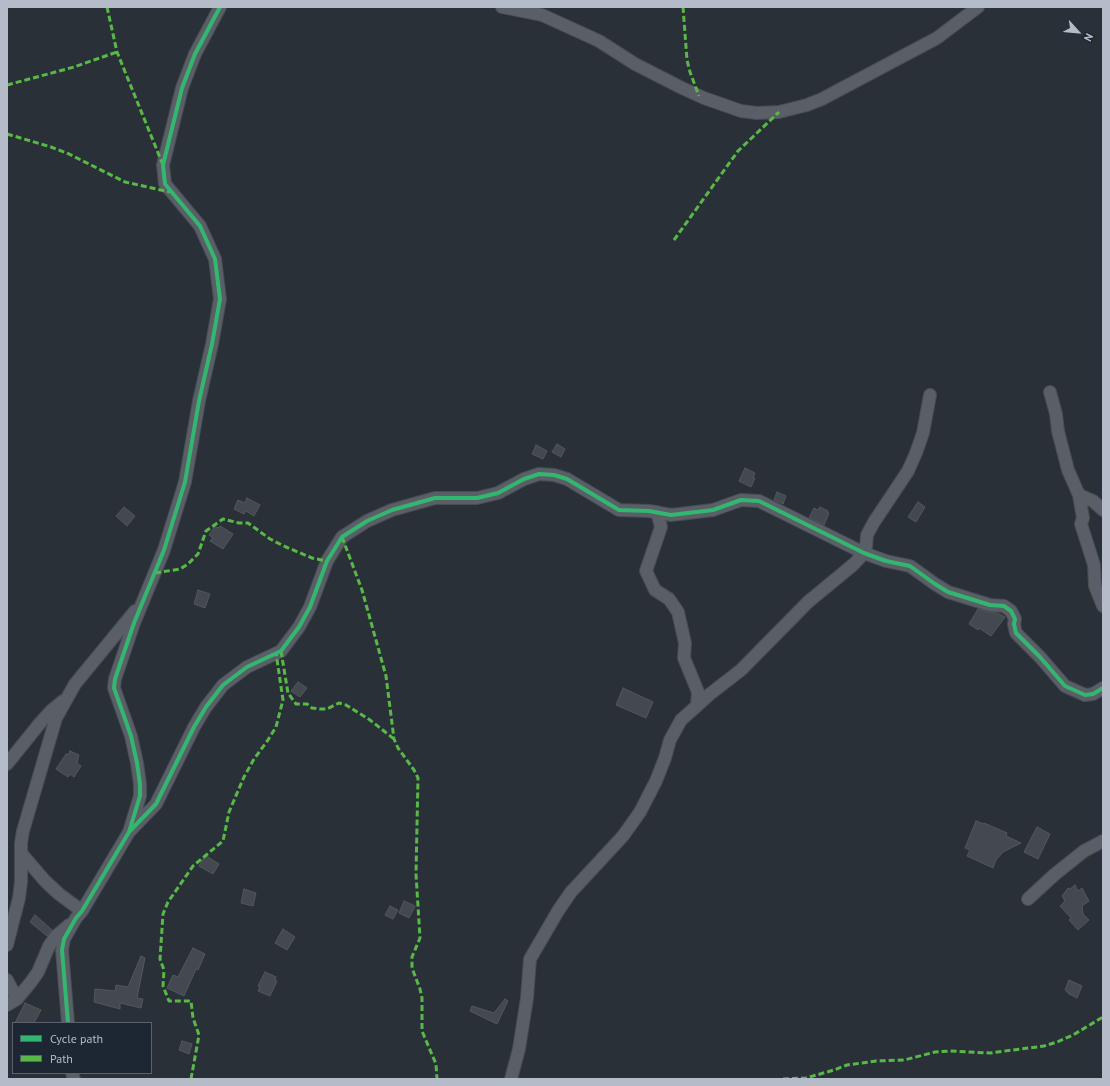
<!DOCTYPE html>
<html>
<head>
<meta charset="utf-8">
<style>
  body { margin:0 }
  #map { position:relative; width:1110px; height:1086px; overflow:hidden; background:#2a3038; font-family:"PT Sans",sans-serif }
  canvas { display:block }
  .frame { position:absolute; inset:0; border:8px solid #b4bcc9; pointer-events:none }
  .legend { position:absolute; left:12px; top:1022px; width:140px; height:52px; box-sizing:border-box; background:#1d2633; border:1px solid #59626f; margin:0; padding:5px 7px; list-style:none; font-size:12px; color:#b4bcc9 }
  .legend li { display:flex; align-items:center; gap:8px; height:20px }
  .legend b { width:20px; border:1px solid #59626f }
  .north { position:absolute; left:1058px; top:12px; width:40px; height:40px; -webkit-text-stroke:3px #1d2633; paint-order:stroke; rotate:117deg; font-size:11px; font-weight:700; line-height:16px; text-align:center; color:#b4bcc9 }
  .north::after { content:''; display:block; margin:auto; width:14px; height:18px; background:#b4bcc9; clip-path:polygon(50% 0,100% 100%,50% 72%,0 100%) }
</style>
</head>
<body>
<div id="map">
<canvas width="1110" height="1086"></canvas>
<div class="frame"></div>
<ul class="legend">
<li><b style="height:5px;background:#33b770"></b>Cycle path</li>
<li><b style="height:5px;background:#58b947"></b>Path</li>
</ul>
<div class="north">N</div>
</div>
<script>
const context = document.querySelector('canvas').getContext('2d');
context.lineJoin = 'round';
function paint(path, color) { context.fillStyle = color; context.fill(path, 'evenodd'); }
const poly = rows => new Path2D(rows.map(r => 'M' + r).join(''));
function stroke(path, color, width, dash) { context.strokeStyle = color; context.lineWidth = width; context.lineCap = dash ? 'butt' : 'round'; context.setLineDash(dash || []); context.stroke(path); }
const building = poly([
  [557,444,565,449,561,457,552,452,557,444],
  [536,445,547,451,543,459,532,454,536,445],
  [745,468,755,473,753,478,755,478,751,487,739,481,745,468],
  [777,492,786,496,783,504,774,500,777,492],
  [247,498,260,505,254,516,246,511,244,514,234,509,238,500,245,503,247,498],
  [918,502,925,507,916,522,908,517,918,502],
  [124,507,135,516,127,526,116,516,124,507],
  [820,507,828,511,827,513,829,513,824,525,809,518,814,508,818,510,820,507],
  [215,526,218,528,220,526,233,534,223,549,210,541,213,538,209,535,215,526],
  [198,590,210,594,205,608,194,604,198,590],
  [978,609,988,612,997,613,1005,617,991,636,979,628,978,630,969,624,978,609],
  [298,682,307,688,300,697,291,691,298,682],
  [623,688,653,702,646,718,616,705,623,688],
  [70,751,79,755,77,763,81,766,74,777,70,774,68,777,56,769,66,754,69,754,70,751],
  [976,821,984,824,984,823,1007,833,1006,836,1021,843,1003,852,996,860,993,868,967,856,970,850,965,848,976,821],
  [1037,827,1050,834,1038,859,1024,852,1037,827],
  [205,855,219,864,213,874,199,866,205,855],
  [1075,885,1078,891,1082,888,1089,901,1082,906,1083,914,1089,920,1078,930,1069,920,1071,918,1060,906,1065,901,1062,896,1068,888,1070,889,1075,885],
  [244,889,256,893,253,906,241,903,244,889],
  [404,901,415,906,409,918,399,913,404,901],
  [390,906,398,910,393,919,385,915,390,906],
  [35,915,52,930,47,936,30,922,35,915],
  [283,929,295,937,287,950,275,943,283,929],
  [193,948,205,954,198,970,196,969,184,996,167,988,173,975,178,977,193,948],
  [141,956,145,958,137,998,143,999,141,1008,120,1003,120,1009,94,1002,95,989,115,991,116,985,128,987,141,956],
  [265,972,276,977,275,980,277,981,270,996,258,991,260,987,258,986,265,972],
  [1069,980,1082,986,1077,998,1069,994,1065,990,1069,980],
  [505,999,508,1001,497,1024,470,1011,472,1006,494,1013,505,999],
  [25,1003,41,1010,34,1023,15,1023,25,1003],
  [182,1041,192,1044,189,1054,179,1050,182,1041]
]);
paint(building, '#444950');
stroke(building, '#52575f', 1);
const street = poly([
  [502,7,542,15,599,41,635,64,682,88,704,98,741,111,757,113,779,112,807,105,822,99,937,38,978,7],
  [1050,392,1056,414,1058,431,1068,470,1079,495,1083,518,1081,524,1094,565,1095,586,1103,606],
  [1079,495,1093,501,1103,510],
  [657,512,661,527,646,571,655,590,669,599,678,612,685,643,684,658,698,692,697,706],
  [7,764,40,723,51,711,63,701],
  [129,832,156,804,194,727,206,707,223,685,247,667,281,651,299,627,310,607,327,561,342,537,367,521,392,510,435,498,477,498,498,493,524,479,539,474,554,475,567,479,619,510,649,511,671,515,713,510,741,500,759,501,864,553,886,561,910,566,935,584,948,592,990,605,1004,606,1011,611,1015,619,1014,624,1016,633,1040,657,1065,686,1085,695,1093,694,1103,688],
  [21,853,45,881,59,894,82,911],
  [1028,899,1054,875,1084,851,1103,841],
  [7,945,19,898,21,882,21,843,23,831,56,718,75,684,135,611],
  [7,980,17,999],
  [7,1005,17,999,31,982,38,972,49,946,56,936,69,925],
  [68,1023,62,950,64,939,76,918,82,911,129,832,140,796,140,784,137,763,131,736,114,688,115,679,134,623,164,550,185,482,199,401,212,344,220,299,215,259,200,226,165,184,163,165,182,88,195,54,220,7],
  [72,1073,74,1079],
  [511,1079,519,1049,527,998,530,959,558,911,571,892,623,836,640,812,656,781,665,758,670,740,681,720,710,694,741,670,808,602,854,564,864,553,866,547,867,535,874,522,908,471,916,453,923,433,930,395]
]);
stroke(street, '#484c53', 14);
stroke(street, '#5a5e66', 12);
stroke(poly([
  [107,7,117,52,163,165],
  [683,7,687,60,690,72,699,96],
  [7,85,74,67,117,52],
  [7,134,51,147,69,154,125,182,170,192],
  [674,240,738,151,779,112],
  [342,537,362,590,386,676,394,739,398,748,414,770,418,778,416,874,420,938,412,957,412,968,420,989,422,998,422,1031,436,1064,437,1079],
  [155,573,180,569,188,564,198,554,206,531,223,519,239,523,248,523,270,539,286,547,312,558,327,561],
  [281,651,288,693,296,704,307,704,312,708,320,709,327,709,339,703,346,705,370,720,394,739],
  [191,1079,199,1035,193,1018,191,1001,169,1001,163,986,164,970,160,959,163,914,168,902,193,866,223,841,229,812,244,777,254,759,268,740,276,727,283,700,276,653],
  [783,1079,806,1078,834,1070,847,1065,876,1061,904,1060,935,1052,950,1051,990,1053,1044,1046,1057,1042,1073,1035,1103,1017]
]), '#58b947', 3, [6, 3]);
stroke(poly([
  [129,832,156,804,194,727,206,707,223,685,247,667,281,651,299,627,310,607,327,561,342,537,367,521,392,510,435,498,477,498,498,493,524,479,539,474,554,475,567,479,619,510,649,511,671,515,713,510,741,500,759,501,864,553,886,561,910,566,935,584,948,592,990,605,1004,606,1011,611,1015,619,1014,624,1016,633,1040,657,1065,686,1085,695,1093,694,1103,688],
  [68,1023,62,950,64,939,76,918,82,911,129,832,140,796,140,784,137,763,131,736,114,688,115,679,134,623,164,550,185,482,199,401,212,344,220,299,215,259,200,226,165,184,163,165,182,88,195,54,220,7]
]), '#33b770', 4);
</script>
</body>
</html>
